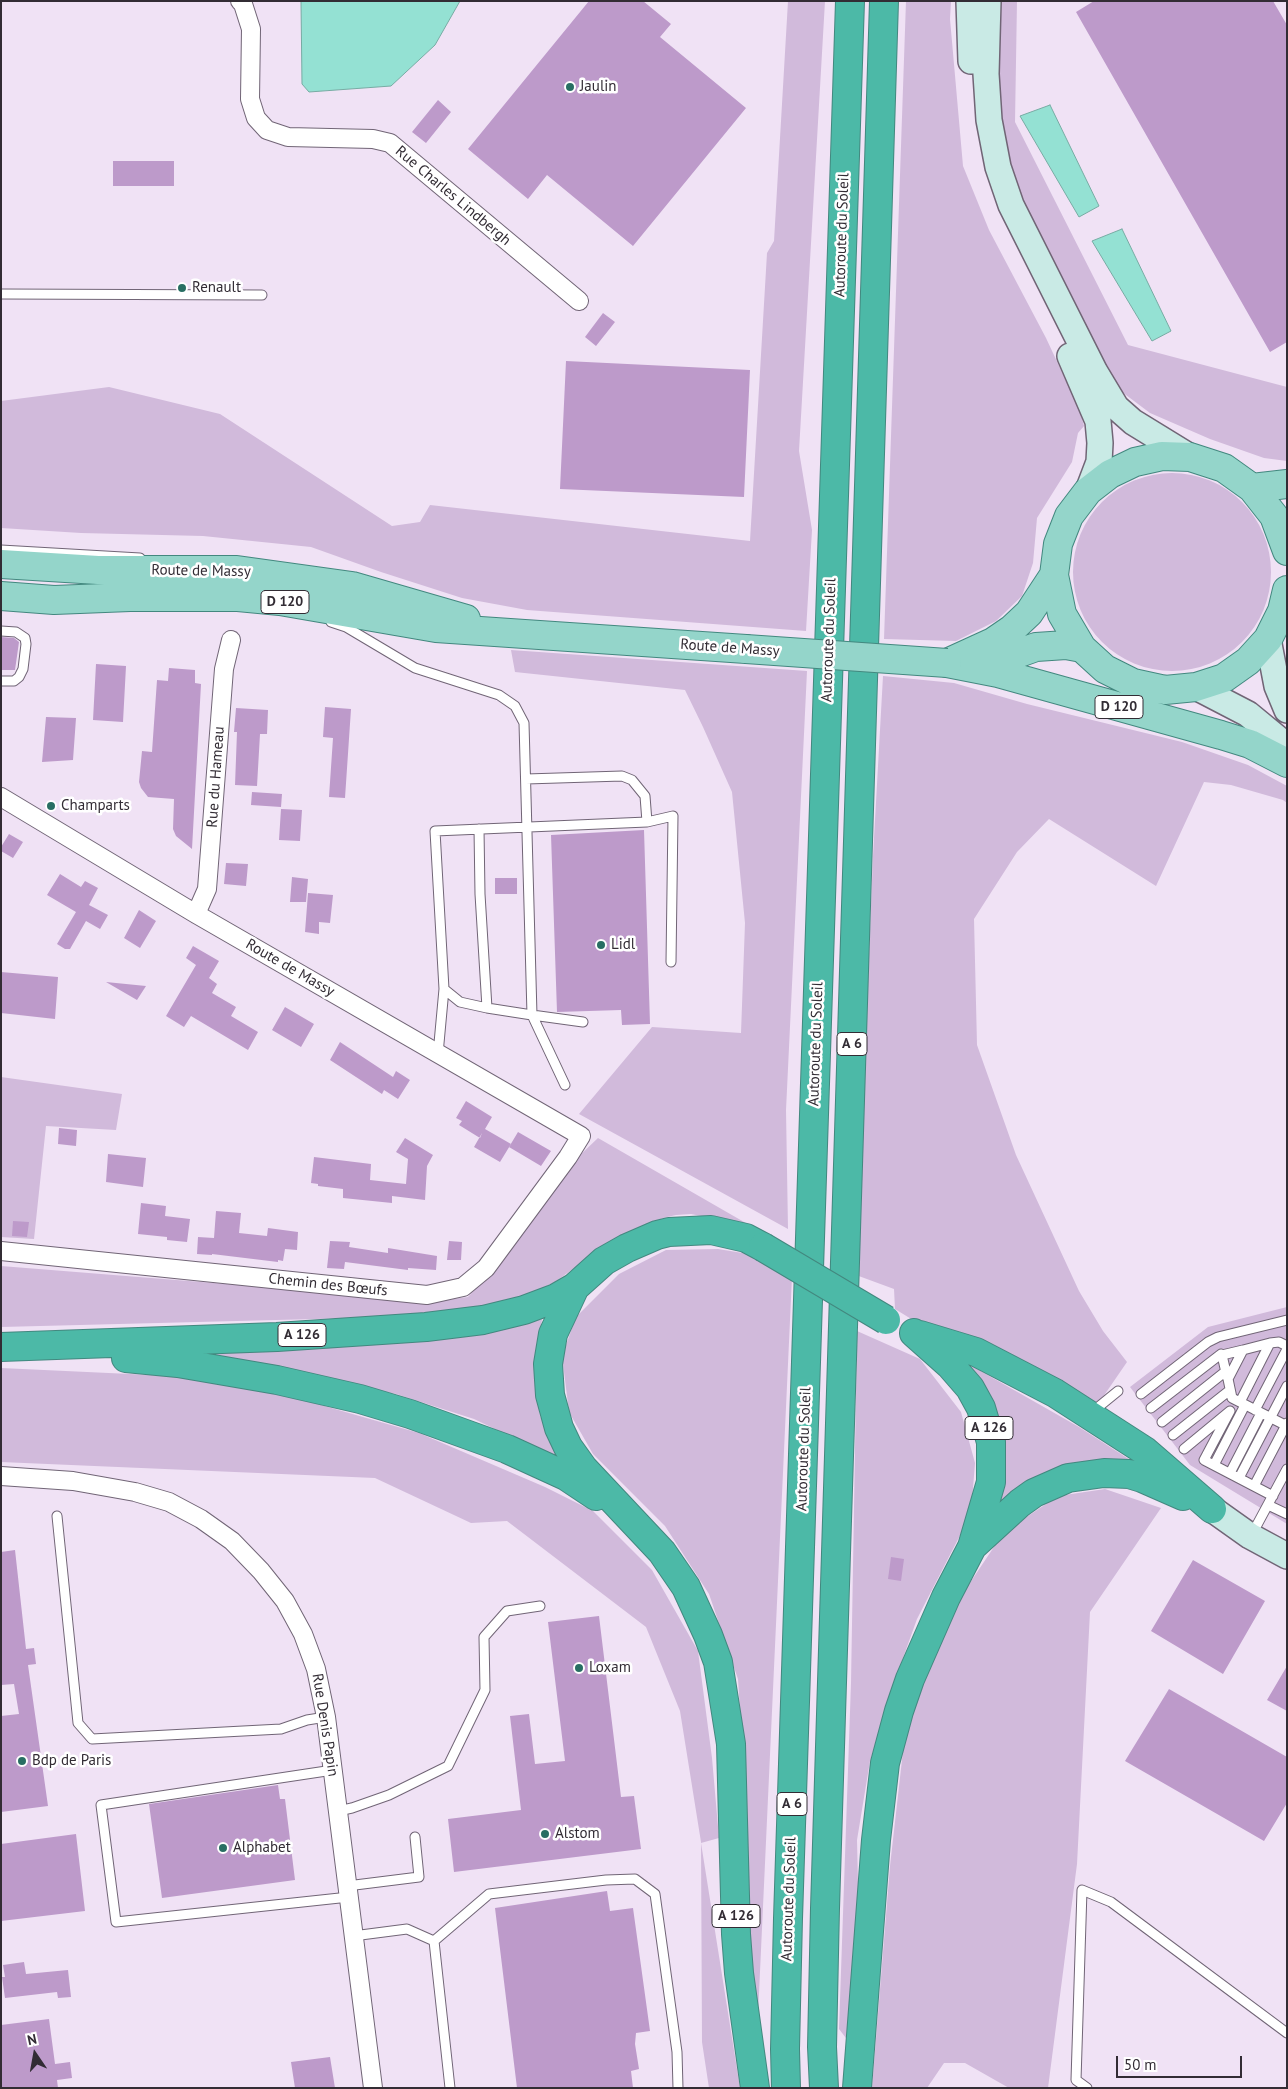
<!DOCTYPE html>
<html>
<head>
<meta charset="utf-8">
<style>
  body { margin:0 }
  #map { position:relative; width:1288px; height:2089px; overflow:hidden; background:#f0e2f5; font-family:"PT Sans",sans-serif }
  canvas { display:block }
  .frame { position:absolute; inset:0; border:2px solid #322c34; pointer-events:none }
  .north { position:absolute; left:10px; top:2029px; width:50px; height:50px; -webkit-text-stroke:4px #fff; paint-order:stroke; rotate:348deg; font-size:14px; font-weight:700; line-height:20px; text-align:center; color:#322c34 }
  .north::after { content:''; display:block; margin:auto; width:18px; height:22px; background:#322c34; clip-path:polygon(50% 0,100% 100%,50% 72%,0 100%) }
  .scale { position:absolute; left:1116px; top:2056px; width:126px; height:22px; box-sizing:border-box; border:2px solid #322c34; border-top:0; padding-left:6px; font-size:15px; line-height:18px; white-space:nowrap; color:#322c34; -webkit-text-stroke:4px #fff; paint-order:stroke }
</style>
</head>
<body>
<div id="map">
<canvas width="1288" height="2089"></canvas>
<div class="frame"></div>
<div class="north">N</div>
<div class="scale">50 m</div>
</div>
<script>
const context = document.querySelector('canvas').getContext('2d');
context.lineJoin = 'round';
function paint(path, color) { context.fillStyle = color; context.fill(path, 'evenodd'); }
const poly = rows => new Path2D(rows.map(r => 'M' + r).join(''));
function stroke(path, color, width, dash) { context.strokeStyle = color; context.lineWidth = width; context.lineCap = dash ? 'butt' : 'round'; context.setLineDash(dash || []); context.stroke(path); }
function drawText(font, color, halo, rows, align = 'center') {
  context.font = font + ' "PT Sans",sans-serif'; context.lineWidth = 5; context.setLineDash([]); context.textBaseline = 'middle'; context.strokeStyle = halo; context.fillStyle = color; for (const [text, x, y, turn = 0] of rows) {
    context.save(); context.translate(x, y); context.rotate((+turn || 0) * Math.PI / 180); context.textAlign = isNaN(turn) ? turn : align; if (halo) context.strokeText(text, 0, 0); context.fillText(text, 0, 0); context.restore();
  }
}
paint(poly([
  [788,1,825,1,799,451,812,530,806,631,527,610,462,598,381,572,311,547,203,536,81,533,1,528,1,401,109,387,220,414,392,526,420,522,430,505,750,541,767,253,774,241],
  [906,1,951,1,950,19,963,166,989,230,1046,338,1080,411,1084,426,1078,433,1072,462,1037,518,1033,563,1022,596,996,621,956,641,884,639],
  [998,1,1017,1,1015,122,1128,345,1287,387,1287,461,1264,458,1210,439,1150,413,1110,383,1012,184,994,77],
  '1073 572a99 99 0 1 1 198 0a99 99 0 1 1-198 0Z',
  [511,650,807,671,786,1110,788,1229,579,1114,652,1027,741,1033,745,923,732,792,703,727,685,690,515,672],
  [883,676,954,683,1027,704,1182,742,1248,765,1287,786,1287,803,1283,800,1231,785,1204,782,1156,886,1049,819,1017,852,974,919,977,1045,1016,1155,1079,1291,1103,1331,1127,1362,1094,1410,921,1325,895,1309,894,1289,856,1275,873,856],
  [1,1077,122,1094,116,1130,46,1126,34,1239,1,1237],
  [598,1138,751,1226,691,1214,676,1215,663,1218,614,1239,555,1282,522,1298,468,1313,355,1318,1,1327,1,1266,439,1301,468,1297,502,1260,577,1158],
  [718,1249,755,1255,792,1277,758,2015,750,1962,748,1838,738,1679,709,1594,665,1526,593,1454,569,1412,562,1356,576,1317,619,1274,666,1250],
  [1287,1307,1287,1524,1190,1465,1130,1387,1208,1327],
  [542,1319,535,1373,540,1416,562,1461,474,1419,396,1394,185,1352,512,1325],
  [857,1331,920,1359,961,1412,975,1463,971,1514,917,1619,894,1683,870,1761,857,1840,859,1925,849,2042,839,2029,851,1683],
  [963,1361,1079,1427,1138,1465,1065,1469,1025,1481,999,1509,1005,1481,1004,1433,992,1401],
  [1,1368,173,1376,272,1391,419,1433,545,1487,593,1511,652,1570,698,1651,712,1758,719,1838,701,1843,740,2088,709,2088,702,2042,701,1842,680,1711,646,1627,507,1521,471,1523,375,1478,1,1462],
  [1105,1489,1161,1508,1090,1612,1077,1864,1048,2088,1009,2088,965,2063,944,2063,927,2088,872,2088,890,1866,904,1742,941,1626,1004,1532,1058,1496]
]), '#d1badb');
const water = poly([
  [301,1,460,1,435,45,391,86,309,92,302,84,301,1],
  [1050,105,1099,206,1079,217,1020,116,1050,105],
  [1122,229,1171,331,1152,341,1092,241,1122,229]
]);
paint(water, '#94e1d3');
stroke(water, '#77aba3', 1);
paint(poly([
  [589,1,643,1,671,24,660,37,746,108,633,246,547,175,528,199,468,149],
  [1094,1,1273,1,1287,25,1287,342,1270,352,1076,12],
  [438,100,451,112,426,143,412,132],
  [113,161,174,161,174,186,113,186],
  [603,313,615,322,596,346,585,337],
  [566,361,750,370,744,497,560,489],
  [1,637,14,638,19,642,15,670,1,670],
  [96,664,126,666,123,722,93,720],
  [169,668,195,670,195,683,201,684,192,849,176,836,173,829,174,799,148,797,141,788,139,782,142,751,152,752,157,680,168,681],
  [325,707,351,709,345,798,329,797,333,738,323,737],
  [236,708,268,710,267,734,260,734,257,786,235,785,237,732,234,732],
  [46,717,76,718,73,760,42,762],
  [252,792,282,794,281,807,251,805],
  [281,809,302,810,300,841,279,840],
  [644,830,650,1024,622,1025,621,1010,557,1012,551,835],
  [9,834,23,842,13,858,1,851,1,847],
  [226,863,248,864,246,886,224,884],
  [60,874,81,887,85,881,98,888,89,905,108,915,100,929,86,921,70,949,65,949,57,944,76,912,47,895],
  [292,877,308,879,306,902,290,902],
  [495,878,517,878,517,894,495,894],
  [308,893,333,895,330,923,319,922,319,934,305,932],
  [139,910,156,921,140,948,124,938],
  [193,946,219,961,209,978,217,984,212,993,236,1007,231,1016,258,1032,248,1050,191,1016,184,1027,166,1016,196,965,186,958],
  [1,972,58,977,55,1019,1,1013],
  [106,982,146,986,137,1000],
  [285,1007,314,1024,301,1047,272,1030],
  [340,1042,393,1077,396,1071,410,1080,398,1099,384,1090,382,1094,330,1060],
  [466,1101,492,1117,485,1129,511,1144,500,1162,474,1147,482,1133,480,1138,459,1125,462,1121,456,1118],
  [59,1128,77,1130,76,1146,58,1144],
  [518,1132,551,1151,541,1166,509,1147],
  [405,1138,433,1155,427,1166,425,1200,392,1196,392,1203,343,1198,343,1189,318,1186,318,1184,311,1183,314,1157,371,1164,370,1180,406,1184,408,1159,396,1152],
  [108,1154,146,1158,143,1187,106,1182],
  [141,1203,166,1206,165,1216,190,1219,187,1242,167,1240,167,1237,138,1234],
  [216,1211,241,1213,239,1233,267,1236,268,1228,298,1232,297,1250,285,1249,283,1261,278,1260,278,1262,212,1254,212,1255,197,1254,198,1237,214,1238],
  [13,1221,29,1222,27,1237,12,1236],
  [330,1241,350,1242,349,1247,388,1253,388,1248,437,1256,436,1270,408,1268,408,1270,345,1262,344,1269,327,1268],
  [449,1241,462,1242,461,1260,447,1260],
  [15,1550,26,1649,34,1648,36,1664,28,1665,48,1806,1,1812,1,1716,19,1714,14,1684,1,1685,1,1552],
  [891,1557,904,1559,901,1581,888,1579],
  [1193,1560,1265,1601,1223,1674,1151,1631],
  [599,1616,621,1797,634,1796,641,1849,454,1872,448,1819,521,1810,510,1716,529,1714,535,1764,565,1761,548,1622],
  [1287,1666,1287,1711,1267,1700],
  [1169,1689,1287,1757,1287,1803,1264,1841,1125,1761],
  [278,1785,280,1799,285,1799,295,1880,162,1898,149,1804],
  [76,1834,85,1911,1,1921,1,1844],
  [607,1891,610,1911,633,1908,650,2031,636,2033,635,2044,639,2069,631,2071,633,2088,517,2088,495,1908],
  [24,1962,26,1974,68,1970,71,1997,58,1998,57,1992,5,1998,2,1977,5,1977,3,1965],
  [49,2019,55,2064,70,2062,72,2078,57,2080,58,2088,1,2088,1,2025],
  [330,2057,335,2088,295,2088,291,2062]
]), '#bd9aca');
const service = poly([
  [1,294,262,295],
  [1,550,140,558],
  [331,622,346,627,415,668,499,695,515,706,524,723,532,1015,487,1008,460,1002,444,989],
  [1,631,16,632,25,638,26,644,23,669,19,677,14,681,1,681],
  [647,822,673,816,671,962],
  [479,829,480,894,487,1008],
  [438,1054,444,989,435,831,647,822,645,796,632,780,622,776,526,779],
  [565,1085,532,1015,583,1022],
  [1287,1346,1279,1342,1270,1343,1243,1350,1228,1379,1232,1398,1287,1426],
  [1227,1377,1222,1355,1243,1350],
  [1141,1394,1208,1342,1218,1337,1287,1320],
  [1240,1402,1270,1343],
  [1151,1408,1221,1354],
  [1255,1410,1287,1349],
  [1091,1413,1118,1391],
  [1162,1422,1226,1371],
  [1173,1435,1230,1390],
  [1184,1449,1230,1411,1204,1460,1273,1496],
  [1214,1465,1245,1405],
  [1230,1473,1261,1413],
  [1239,1478,1287,1386],
  [1254,1486,1287,1423],
  [1268,1505,1287,1514],
  [57,1516,78,1723,92,1739,281,1729,307,1720,326,1717],
  [1251,1536,1287,1469],
  [333,1770,101,1805,116,1922,349,1897],
  [338,1811,352,1808,389,1795,448,1766,485,1690,484,1637,507,1611,540,1606],
  [347,1886,419,1877,415,1837],
  [353,1936,407,1929,434,1941,450,2088],
  [434,1941,489,1894,606,1880,635,1879,655,1894,677,2052,678,2088],
  [1087,2088,1076,2080,1082,1890,1111,1902,1287,2033]
]);
const minor = poly([
  [240,1,243,4,251,29,250,99,256,118,267,130,288,137,373,139,390,143,579,301],
  [1,797,196,914,581,1136,568,1157,486,1268,463,1287,427,1295,1,1251],
  [196,914,207,889,224,669,231,640],
  [1,1476,73,1481,135,1492,169,1502,201,1519,232,1541,261,1571,285,1601,303,1634,316,1669,326,1717,373,2088]
]);
const secondary = poly([
  [969,1,971,61],
  [988,1,986,74,989,120,998,167,1011,205,1095,372,1116,407,1133,422,1190,457],
  [1070,356,1098,421,1100,443,1099,462,1088,491],
  [1268,639,1277,686,1287,710],
  [1196,687,1248,714,1287,746],
  [1212,1509,1250,1536,1287,1556]
]);
const primary = poly([
  [1252,488,1287,484],
  [1287,551,1274,516,1252,488,1224,468,1190,457,1162,456,1135,462,1110,474,1088,491,1069,516,1058,544,1054,575,1062,614,1082,648,1105,669,1133,683,1165,690,1196,687,1224,678,1248,661,1268,639,1282,611,1287,590],
  [1,564,98,570,237,570,352,586,466,619],
  [1,596,54,600,130,597,238,597,280,601,436,628,746,649],
  [973,662,997,661,1036,647,1066,645,1082,648],
  [947,663,998,673,1221,735,1250,744,1287,763],
  [947,663,993,642,1012,629,1029,613,1054,575]
]);
const motorway = poly([
  [575,1287,553,1334,548,1364,550,1395,559,1428,568,1447,583,1468,662,1552,686,1587,708,1635,718,1662,731,1744,736,1934,739,1973,755,2088],
  [920,1335,976,1352,1055,1393,1145,1451,1212,1509],
  [1,1347,277,1337,426,1327,483,1320,524,1310,556,1298,575,1287,604,1261,627,1248,657,1235,669,1232,711,1230,746,1238,763,1247],
  [126,1358,178,1363,277,1380,360,1399,410,1414,507,1449,566,1476,596,1496],
  [974,1545,1020,1503,1034,1493,1068,1478,1104,1473,1129,1474,1142,1478,1183,1496],
  [786,2088,785,2049,788,1918,850,1],
  [824,2088,822,2047,825,1908,884,1],
  [857,2088,876,1840,885,1763,899,1711,910,1679,946,1597,972,1547,991,1482,991,1442,981,1408,970,1388,950,1365,914,1333]
]);
stroke(service, '#716576', 11);
stroke(minor, '#716576', 20);
stroke(secondary, '#716576', 28);
stroke(primary, '#43887f', 30);
stroke(motorway, '#43887f', 30);
stroke(service, '#fff', 9);
stroke(minor, '#fff', 18);
stroke(secondary, '#c9eae5', 25);
stroke(primary, '#94d5ca', 28);
stroke(motorway, '#4cb9a7', 28);
const primaryBridge = poly([
  [746,649,947,663]
]);
const motorwayBridge = poly([
  [763,1247,886,1320]
]);
stroke(primaryBridge, '#43887f', 30, []);
stroke(motorwayBridge, '#43887f', 30, []);
stroke(primaryBridge, '#94d5ca', 28);
stroke(motorwayBridge, '#4cb9a7', 28);
for (const [x, y, r, color] of [
  [570,87,5,"#286e63"],
  [182,288,5,"#286e63"],
  [51,806,5,"#286e63"],
  [601,945,5,"#286e63"],
  [579,1668,5,"#286e63"],
  [22,1761,5,"#286e63"],
  [545,1834,5,"#286e63"],
  [223,1848,5,"#286e63"]
]) { const dot = new Path2D(); dot.arc(x, y, r, 0, 2 * Math.PI); context.fillStyle = color; context.fill(dot); stroke(dot, '#fff', 2); }
for (const [x, y, w] of [
  [285,602,48],
  [1119,707,48],
  [852,1044,30],
  [302,1335,48],
  [989,1428,48],
  [792,1804,30],
  [736,1916,48]
]) { const box = new Path2D(); box.roundRect(x - w / 2, y - 11.5, w, 23, 4); context.fillStyle = '#fff'; context.fill(box); stroke(box, '#322c34', 1); }
drawText('bold 14px', '#322c34', null, [
  ["D 120",285,602],
  ["D 120",1119,707],
  ["A 6",852,1044],
  ["A 126",302,1335],
  ["A 126",989,1428],
  ["A 6",792,1804],
  ["A 126",736,1916]
]);
drawText('15px', '#322c34', '#fff', [
  ["Jaulin",580,87],
  ["Renault",192,288],
  ["Champarts",61,806],
  ["Lidl",611,945],
  ["Loxam",589,1668],
  ["Bdp de Paris",32,1761],
  ["Alstom",555,1834],
  ["Alphabet",233,1848]
], 'left');
drawText('15px', '#322c34', '#fff', [
  ["Rue Charles Lindbergh",453,196,40],
  ["Autoroute du Soleil",842,235,-88],
  ["Route de Massy",201,571,1],
  ["Autoroute du Soleil",829,640,-88],
  ["Route de Massy",730,648,4],
  ["Rue du Hameau",216,777,-86],
  ["Route de Massy",290,968,30],
  ["Autoroute du Soleil",816,1044,-88],
  ["Chemin des Bœufs",328,1285,6],
  ["Autoroute du Soleil",804,1449,-88],
  ["Rue Denis Papin",325,1725,81],
  ["Autoroute du Soleil",789,1899,-88]
]);
</script>
</body>
</html>
